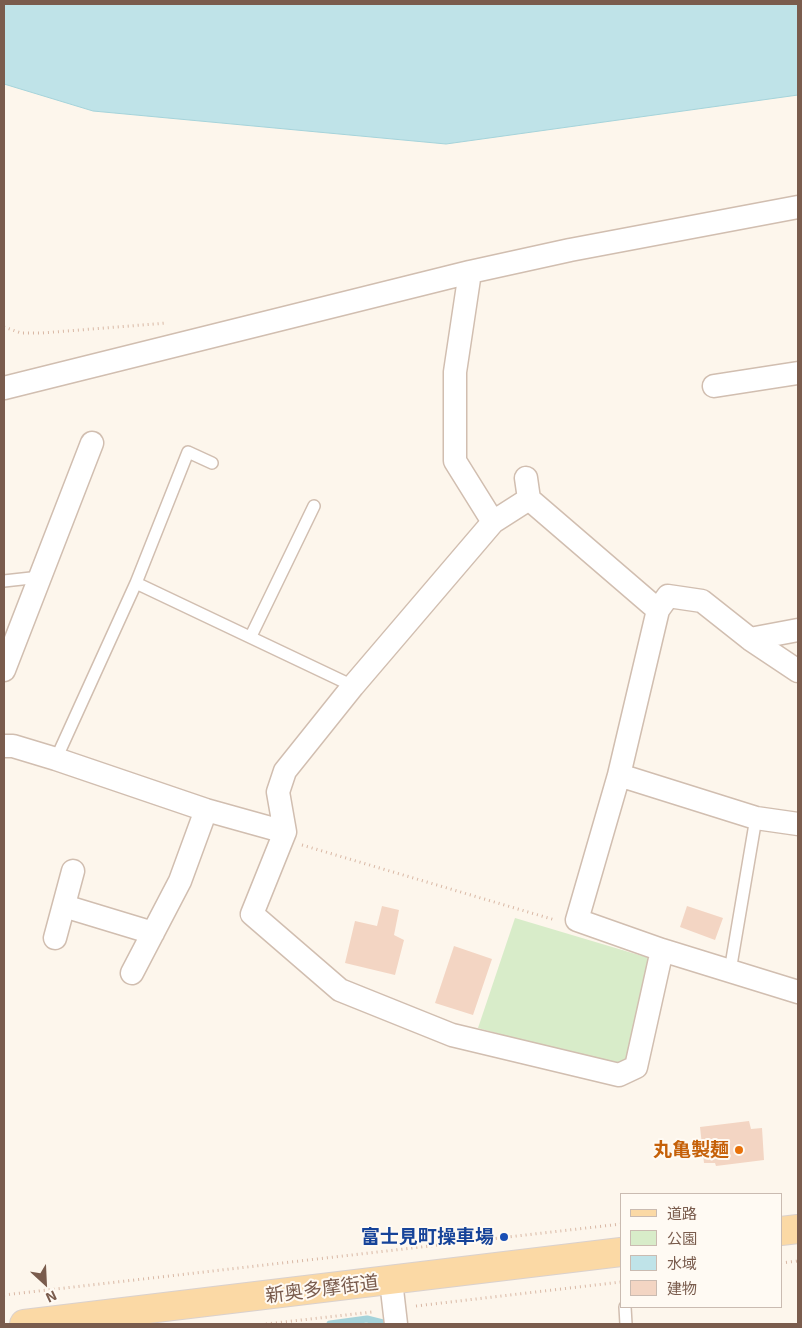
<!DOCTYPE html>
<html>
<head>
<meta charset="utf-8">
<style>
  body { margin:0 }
  #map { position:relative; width:802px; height:1328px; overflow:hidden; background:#fdf6ec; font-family:"Exo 2","Noto Sans JP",sans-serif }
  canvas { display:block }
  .frame { position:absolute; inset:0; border:5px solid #7a5c4d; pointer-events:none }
  .legend { position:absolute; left:620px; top:1193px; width:162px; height:115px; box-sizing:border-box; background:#fffaf3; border:1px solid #cabbb1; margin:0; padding:6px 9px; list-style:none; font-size:15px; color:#7a5c4d }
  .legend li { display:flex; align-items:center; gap:10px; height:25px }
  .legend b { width:25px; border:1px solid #cabbb1 }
  .north { position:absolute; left:20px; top:1258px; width:50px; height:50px; -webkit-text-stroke:4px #fffaf3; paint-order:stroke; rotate:155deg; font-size:14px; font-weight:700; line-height:20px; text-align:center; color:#7a5c4d }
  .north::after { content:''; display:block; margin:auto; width:18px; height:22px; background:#7a5c4d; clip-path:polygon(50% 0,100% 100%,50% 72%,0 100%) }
</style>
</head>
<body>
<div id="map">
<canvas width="802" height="1328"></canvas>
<div class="frame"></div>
<ul class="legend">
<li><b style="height:6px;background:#fbd9a5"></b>道路</li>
<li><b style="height:14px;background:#d8ecc9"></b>公園</li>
<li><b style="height:14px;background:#bfe3e8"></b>水域</li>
<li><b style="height:14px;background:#f3d5c3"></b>建物</li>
</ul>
<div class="north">N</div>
</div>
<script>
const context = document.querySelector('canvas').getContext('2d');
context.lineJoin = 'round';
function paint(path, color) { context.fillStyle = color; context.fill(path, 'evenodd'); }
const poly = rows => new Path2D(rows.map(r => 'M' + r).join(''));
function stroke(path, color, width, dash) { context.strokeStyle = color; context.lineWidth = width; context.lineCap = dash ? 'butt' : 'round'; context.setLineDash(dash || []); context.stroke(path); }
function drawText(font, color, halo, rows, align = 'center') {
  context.font = font + ' "Exo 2","Noto Sans JP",sans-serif'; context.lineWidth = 4; context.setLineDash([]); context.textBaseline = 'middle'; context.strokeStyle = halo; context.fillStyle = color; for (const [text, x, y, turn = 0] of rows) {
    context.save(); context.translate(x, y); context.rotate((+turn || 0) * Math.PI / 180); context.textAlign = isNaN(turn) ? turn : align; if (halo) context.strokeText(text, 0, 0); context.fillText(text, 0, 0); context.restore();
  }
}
paint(poly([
  [515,918,649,958,626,1060,613,1065,478,1028]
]), '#d8ecc9');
const water = poly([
  [4,4,798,4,798,95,446,144,93,111,4,84,4,4]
]);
paint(water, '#bfe3e8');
stroke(water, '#a5d3da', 1);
stroke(poly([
  [330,1324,367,1319,387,1324]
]), '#a5d3da', 7);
paint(poly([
  [382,906,399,910,394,935,404,940,395,975,345,963,355,921,377,926],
  [687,906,723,918,715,940,680,927],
  [454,946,492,959,473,1015,435,1003],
  [749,1121,751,1129,762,1128,764,1160,716,1166,715,1163,704,1163,700,1127]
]), '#f3d5c3');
const lane = poly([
  [4,581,40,577],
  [136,583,188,452,212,463],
  [251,636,314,506],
  [56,759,136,583,353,686],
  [730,971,756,818],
  [625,1307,626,1324]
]);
const street = poly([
  [470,272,455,372,455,461,493,522],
  [714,386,798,373],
  [4,388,470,272,570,250,798,207],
  [526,478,529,499,658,610],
  [750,639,798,630],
  [4,670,92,443],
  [798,671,750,639,702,601,668,596,658,610,619,775,756,818,798,824],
  [4,746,13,746,56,759,206,810,285,832,278,792,285,771,353,686,493,522,529,499],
  [619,775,577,920,662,950],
  [285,832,252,914,340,990,452,1035,619,1075,636,1067,662,950,798,992],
  [64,906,153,933],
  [55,938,73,871],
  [132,973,180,881,206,810],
  [391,1281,396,1324]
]);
const primary = poly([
  [781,1231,798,1229],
  [24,1324,621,1252]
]);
stroke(lane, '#d1beb0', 14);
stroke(street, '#d1beb0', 25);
stroke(primary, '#dad1cd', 30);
stroke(poly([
  [4,327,21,333,42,333,167,323],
  [302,845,555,920],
  [781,1263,798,1261],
  [4,1295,621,1224],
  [416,1306,621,1282],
  [266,1324,372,1312]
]), '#d9b8a5', 3, [1, 4]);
stroke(lane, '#fff', 11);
stroke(street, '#fff', 22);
stroke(primary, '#fbd9a5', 28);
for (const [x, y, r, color] of [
  [739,1150,5,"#e8710a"],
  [504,1237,5,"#1a4fb4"]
]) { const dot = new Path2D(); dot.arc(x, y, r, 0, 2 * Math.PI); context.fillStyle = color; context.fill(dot); stroke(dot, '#fffaf3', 2); }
drawText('bold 19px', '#c56008', '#fffaf3', [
  ["丸亀製麺",729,1150]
], 'right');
drawText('bold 19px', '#164399', '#fffaf3', [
  ["富士見町操車場",494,1237]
], 'right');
drawText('19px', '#7a5c4d', '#fffaf3', [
  ["新奥多摩街道",322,1289,-7]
]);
</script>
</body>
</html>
